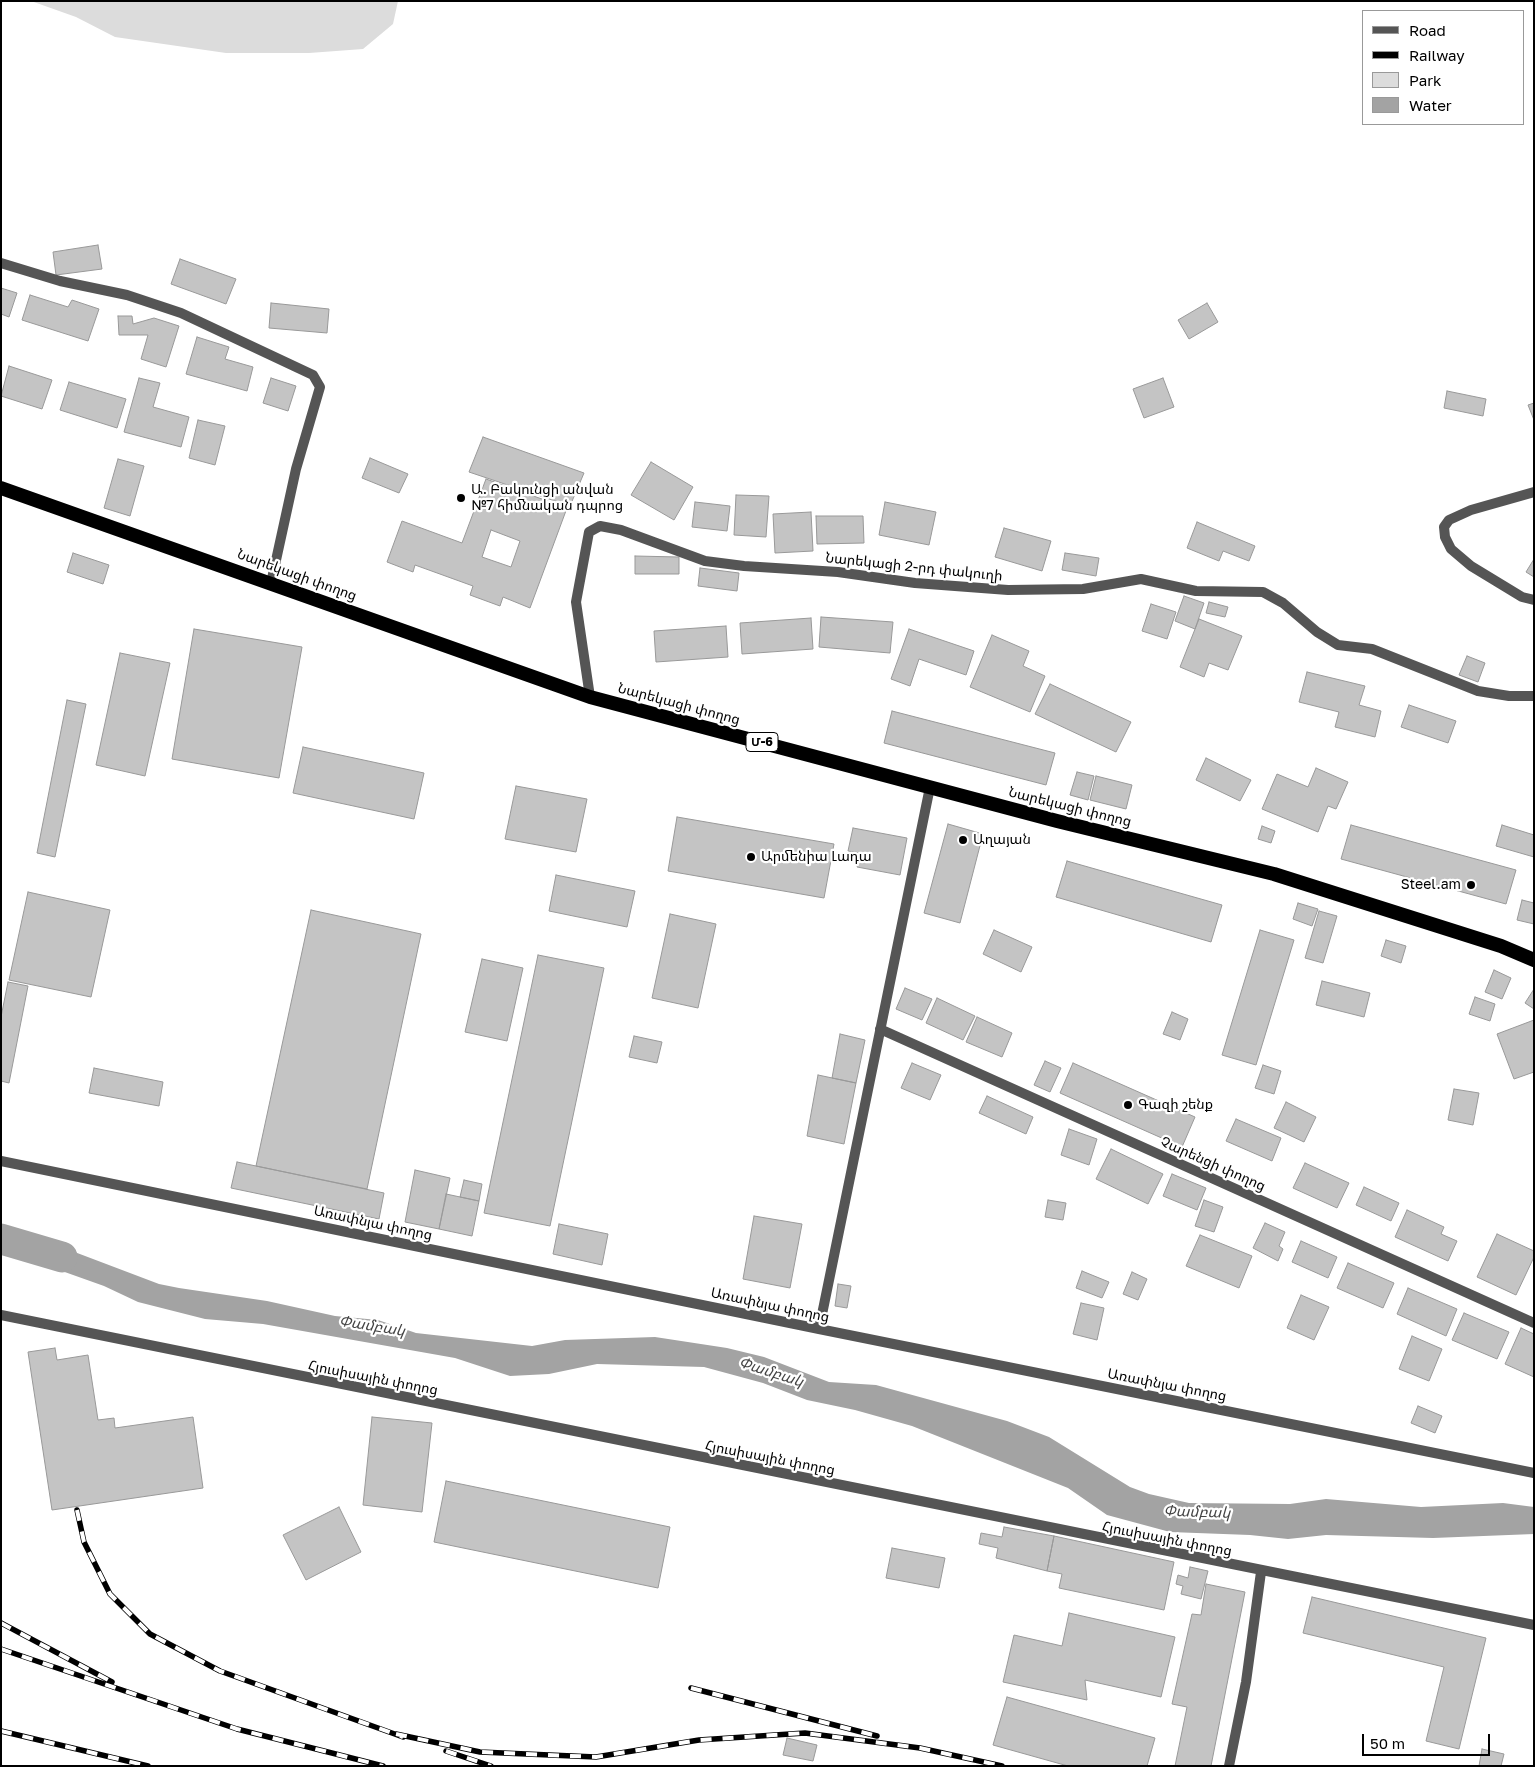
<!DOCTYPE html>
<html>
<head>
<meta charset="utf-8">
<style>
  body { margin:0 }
  #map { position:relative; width:1535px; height:1767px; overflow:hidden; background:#fff; font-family:"Golos Text",sans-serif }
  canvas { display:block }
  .frame { position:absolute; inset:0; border:2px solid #000; pointer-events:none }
  .legend { position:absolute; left:1362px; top:10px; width:162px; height:115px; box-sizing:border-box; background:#fff; border:1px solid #999; margin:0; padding:6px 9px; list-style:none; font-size:15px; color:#000 }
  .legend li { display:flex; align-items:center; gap:10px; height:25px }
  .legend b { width:25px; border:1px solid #999 }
  .scale { position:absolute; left:1362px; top:1734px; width:128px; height:22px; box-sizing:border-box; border:2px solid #000; border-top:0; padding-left:6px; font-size:15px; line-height:18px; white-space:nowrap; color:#000; -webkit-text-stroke:4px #fff; paint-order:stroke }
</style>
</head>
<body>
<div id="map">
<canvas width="1535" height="1767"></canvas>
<div class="frame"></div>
<ul class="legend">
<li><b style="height:6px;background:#555"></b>Road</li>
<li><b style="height:6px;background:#000"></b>Railway</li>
<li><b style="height:14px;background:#dcdcdc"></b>Park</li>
<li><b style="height:14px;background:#a3a3a3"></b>Water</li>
</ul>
<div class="scale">50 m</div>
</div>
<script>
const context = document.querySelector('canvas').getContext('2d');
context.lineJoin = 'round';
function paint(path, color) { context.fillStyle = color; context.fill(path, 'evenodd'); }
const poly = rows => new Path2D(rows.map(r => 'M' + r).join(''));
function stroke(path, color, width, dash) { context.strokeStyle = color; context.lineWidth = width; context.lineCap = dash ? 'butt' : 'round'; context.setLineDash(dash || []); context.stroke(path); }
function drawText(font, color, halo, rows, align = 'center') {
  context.font = font + ' "Golos Text","Noto Sans Armenian",sans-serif'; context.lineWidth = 4.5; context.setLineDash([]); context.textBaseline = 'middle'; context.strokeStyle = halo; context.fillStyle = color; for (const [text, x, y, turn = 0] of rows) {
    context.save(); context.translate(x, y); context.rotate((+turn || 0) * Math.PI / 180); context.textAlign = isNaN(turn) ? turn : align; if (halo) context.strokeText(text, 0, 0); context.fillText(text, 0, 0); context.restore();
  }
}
paint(poly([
  [31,1,398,1,393,24,363,49,309,53,226,53,115,37,76,17]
]), '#dcdcdc');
paint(poly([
  [1,1242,13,1246,44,1244,64,1248,159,1284,179,1288,267,1301,335,1316,378,1320,416,1333,532,1346,565,1340,655,1337,727,1348,764,1357,829,1382,876,1385,1007,1421,1049,1437,1130,1487,1149,1494,1189,1503,1290,1504,1326,1499,1421,1507,1503,1503,1534,1507,1534,1534,1433,1538,1326,1535,1288,1539,1250,1535,1170,1532,1107,1515,1068,1488,912,1426,855,1410,807,1400,763,1383,704,1367,597,1364,549,1374,510,1376,455,1358,263,1324,205,1319,138,1302,104,1286,17,1255,1,1252]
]), '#a3a3a3');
stroke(poly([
  [1,1239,62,1257]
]), '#a3a3a3', 31);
const building = poly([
  [98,245,102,269,56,275,53,252,98,245],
  [180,259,236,279,226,304,171,284,180,259],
  [1,288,17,293,9,317,1,314,1,288],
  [30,295,68,307,72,300,99,309,88,341,22,320,30,295],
  [271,303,329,309,327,333,269,328,271,303],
  [1207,303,1218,322,1189,339,1178,320,1207,303],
  [118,316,132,316,133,324,154,318,179,326,166,367,141,359,148,335,119,335,118,316],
  [197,337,229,347,225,359,253,367,247,391,186,374,197,337],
  [9,366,52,380,42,409,1,396,9,366],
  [139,378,160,383,153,407,189,417,181,447,124,432,139,378],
  [271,378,296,386,288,411,263,403,271,378],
  [1163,378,1174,407,1144,418,1133,389,1163,378],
  [69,382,126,399,117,428,60,410,69,382],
  [1447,391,1486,399,1483,416,1444,408,1447,391],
  [1534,403,1534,420,1528,405,1534,403],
  [198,420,225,426,215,465,189,458,198,420],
  [483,437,584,473,570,506,469,472,483,437],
  [370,458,408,474,399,493,362,478,370,458],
  [118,459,144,466,130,516,104,508,118,459],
  [651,462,693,487,674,520,631,495,651,462],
  [486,479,567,508,530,608,503,597,500,606,470,595,473,586,415,565,413,572,387,562,402,521,462,543,486,479],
  [491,530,520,541,511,567,482,557,491,530],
  [736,495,769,496,766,537,734,535,736,495],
  [695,502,730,506,727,531,692,527,695,502],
  [885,502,936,512,929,545,879,535,885,502],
  [811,512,813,551,775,553,773,514,811,512],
  [816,516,863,516,864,543,817,544,816,516],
  [1197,522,1255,546,1249,561,1223,551,1219,561,1187,548,1197,522],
  [1004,528,1051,541,1042,571,995,557,1004,528],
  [73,553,109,565,103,584,67,572,73,553],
  [1065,553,1099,558,1096,576,1062,570,1065,553],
  [635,556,679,557,679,574,635,574,635,556],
  [1534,559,1534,577,1526,572,1534,559],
  [700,568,739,573,737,591,698,586,700,568],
  [1184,596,1204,603,1195,629,1175,621,1184,596],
  [1209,602,1228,607,1225,617,1206,613,1209,602],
  [1151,604,1176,612,1167,639,1142,631,1151,604],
  [821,617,893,622,890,653,819,647,821,617],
  [811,618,813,649,742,654,740,623,811,618],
  [1199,619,1242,636,1228,670,1209,663,1204,677,1180,667,1199,619],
  [726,626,728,657,656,662,654,631,726,626],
  [194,629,302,647,279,778,172,759,194,629],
  [909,629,974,651,966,675,919,659,910,686,891,679,909,629],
  [992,635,1029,651,1023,666,1045,676,1030,712,970,687,992,635],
  [120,653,170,663,145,776,96,765,120,653],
  [1467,656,1485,663,1478,682,1459,675,1467,656],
  [1307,672,1365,686,1359,705,1381,711,1375,737,1335,727,1339,712,1299,702,1307,672],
  [1050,684,1131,722,1116,752,1035,714,1050,684],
  [67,700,86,704,55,857,37,853,67,700],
  [1409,705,1456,721,1448,743,1401,727,1409,705],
  [892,711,1055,753,1046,785,884,743,892,711],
  [303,747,424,773,414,819,293,793,303,747],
  [1206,758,1251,780,1240,801,1196,780,1206,758],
  [1316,768,1348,782,1336,809,1328,806,1318,832,1262,809,1277,774,1308,787,1316,768],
  [1077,772,1094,776,1088,800,1070,795,1077,772],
  [1096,776,1132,785,1126,809,1090,800,1096,776],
  [516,786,587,799,576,852,505,839,516,786],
  [677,817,834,844,824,898,668,871,677,817],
  [948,824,983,834,960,923,924,913,948,824],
  [1351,825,1516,870,1506,904,1341,859,1351,825],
  [1502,825,1534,835,1534,857,1496,846,1502,825],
  [1262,826,1275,831,1271,843,1258,839,1262,826],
  [853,828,907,838,900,875,857,867,860,853,848,851,853,828],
  [1067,861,1222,905,1211,942,1056,897,1067,861],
  [556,875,635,891,627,927,549,911,556,875],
  [28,892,110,910,91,997,9,980,28,892],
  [1522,900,1534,903,1534,924,1517,920,1522,900],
  [1298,903,1318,909,1312,926,1293,919,1298,903],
  [311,910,421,934,367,1189,256,1166,311,910],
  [1319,911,1337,916,1323,963,1305,958,1319,911],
  [670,914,716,924,698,1008,652,998,670,914],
  [994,930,1032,947,1021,972,983,954,994,930],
  [1260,930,1294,940,1256,1065,1222,1055,1260,930],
  [1386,940,1406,946,1401,963,1381,956,1386,940],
  [538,955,604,968,550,1226,484,1213,538,955],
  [482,959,523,968,507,1041,465,1032,482,959],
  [1494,970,1511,978,1502,999,1485,992,1494,970],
  [1322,981,1370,993,1364,1017,1316,1005,1322,981],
  [8,982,28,986,9,1083,1,1081,1,1017,8,982],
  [905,988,932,999,922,1020,896,1009,905,988],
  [1534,989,1534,1009,1525,1003,1534,989],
  [1475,997,1495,1004,1490,1021,1469,1014,1475,997],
  [937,998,975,1016,963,1040,926,1023,937,998],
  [1172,1012,1188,1019,1180,1040,1163,1034,1172,1012],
  [977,1017,1012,1033,1002,1057,966,1042,977,1017],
  [1534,1020,1534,1072,1514,1079,1497,1034,1534,1020],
  [840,1034,865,1040,856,1083,832,1078,840,1034],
  [634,1036,662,1042,657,1063,629,1057,634,1036],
  [1045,1061,1061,1068,1050,1092,1034,1085,1045,1061],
  [912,1063,941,1075,930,1100,901,1088,912,1063],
  [1073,1063,1195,1117,1182,1147,1060,1093,1073,1063],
  [1263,1065,1281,1071,1274,1094,1255,1088,1263,1065],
  [94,1068,163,1082,159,1106,89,1093,94,1068],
  [818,1075,856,1083,844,1144,807,1136,818,1075],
  [1454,1089,1479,1093,1473,1125,1448,1120,1454,1089],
  [987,1096,1033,1117,1026,1134,979,1113,987,1096],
  [1286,1102,1316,1117,1304,1142,1274,1128,1286,1102],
  [1236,1119,1281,1138,1272,1161,1226,1141,1236,1119],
  [1069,1129,1097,1139,1089,1165,1061,1155,1069,1129],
  [1111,1149,1163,1174,1148,1204,1096,1179,1111,1149],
  [237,1162,384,1193,379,1219,231,1188,237,1162],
  [1305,1163,1349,1183,1337,1208,1293,1188,1305,1163],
  [415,1170,450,1178,439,1229,405,1222,415,1170],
  [1172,1174,1206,1188,1197,1210,1163,1196,1172,1174],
  [464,1180,482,1184,479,1201,460,1197,464,1180],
  [1364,1187,1399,1203,1391,1221,1356,1205,1364,1187],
  [446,1194,479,1201,472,1236,439,1229,446,1194],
  [1048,1200,1066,1203,1063,1220,1045,1217,1048,1200],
  [1204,1200,1223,1207,1214,1232,1195,1226,1204,1200],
  [1407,1210,1444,1227,1441,1234,1457,1241,1448,1261,1395,1237,1407,1210],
  [754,1216,802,1224,790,1288,743,1279,754,1216],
  [1265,1223,1285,1232,1279,1246,1283,1249,1278,1261,1253,1248,1265,1223],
  [559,1224,608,1234,602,1265,553,1254,559,1224],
  [1497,1234,1534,1251,1534,1257,1516,1295,1477,1277,1497,1234],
  [1200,1235,1252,1256,1239,1288,1186,1266,1200,1235],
  [1301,1241,1337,1257,1328,1278,1292,1262,1301,1241],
  [1348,1263,1394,1283,1383,1308,1337,1288,1348,1263],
  [1082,1271,1109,1282,1102,1298,1076,1288,1082,1271],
  [1132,1272,1147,1279,1138,1300,1123,1294,1132,1272],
  [838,1284,851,1286,847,1308,835,1306,838,1284],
  [1408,1288,1457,1309,1446,1336,1397,1314,1408,1288],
  [1301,1295,1329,1307,1314,1340,1287,1328,1301,1295],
  [1081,1303,1104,1308,1097,1340,1073,1334,1081,1303],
  [1464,1313,1509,1332,1497,1359,1452,1340,1464,1313],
  [1521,1328,1534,1334,1534,1377,1505,1364,1521,1328],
  [1412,1336,1442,1349,1429,1381,1399,1369,1412,1336],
  [55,1348,57,1360,88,1355,98,1420,114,1418,115,1428,193,1417,203,1488,52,1510,28,1352,55,1348],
  [1418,1406,1442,1416,1435,1433,1411,1423,1418,1406],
  [372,1417,432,1423,422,1512,363,1505,372,1417],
  [446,1481,670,1527,658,1588,434,1542,446,1481],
  [339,1507,361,1552,306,1580,283,1535,339,1507],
  [1004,1527,1054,1536,1047,1571,996,1558,998,1548,979,1544,981,1533,1002,1537,1004,1527],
  [1054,1536,1174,1562,1164,1610,1059,1588,1062,1574,1047,1571,1054,1536],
  [892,1548,945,1558,939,1588,886,1578,892,1548],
  [1190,1567,1208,1571,1201,1599,1181,1594,1183,1586,1176,1584,1178,1575,1188,1578,1190,1567],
  [1206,1584,1245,1592,1211,1766,1175,1766,1187,1707,1172,1704,1192,1614,1201,1615,1206,1584],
  [1312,1597,1486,1638,1459,1749,1426,1741,1444,1667,1303,1633,1312,1597],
  [1069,1613,1175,1637,1161,1697,1085,1680,1087,1700,1003,1682,1014,1635,1062,1646,1069,1613],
  [1007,1697,1155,1738,1147,1766,1068,1766,993,1745,1007,1697],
  [787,1738,817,1745,813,1761,783,1755,787,1738],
  [1482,1749,1504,1754,1501,1766,1479,1766,1482,1749]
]);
paint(building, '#c4c4c4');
stroke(building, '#999', 1);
stroke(poly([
  [1,263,60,281,127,295,181,313,313,375,320,387,296,469,271,583],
  [1534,492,1471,510,1449,520,1444,527,1445,537,1451,549,1471,566,1522,597,1534,600],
  [590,697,576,602,589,532,600,526,621,530,705,561,744,566,838,572,915,583,1008,590,1083,589,1141,579,1196,591,1263,592,1283,603,1317,632,1338,645,1372,649,1478,691,1509,696,1534,696],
  [880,1029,1534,1323],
  [1,1161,819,1329,1534,1473],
  [1,1315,1534,1625],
  [819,1329,930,787],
  [1229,1766,1246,1682,1261,1572]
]), '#555', 10);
stroke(poly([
  [1,488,590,697,1057,821,1274,874,1501,946,1534,960]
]), '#000', 14);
const rail = poly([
  [77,1510,84,1542,110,1594,150,1634,220,1671,403,1737],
  [1,1623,112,1682],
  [1,1649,237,1729,383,1766],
  [691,1688,877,1736],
  [1,1731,148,1766],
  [396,1734,480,1752,596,1757,699,1740,805,1733,920,1748,1002,1766],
  [446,1751,491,1766]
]);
stroke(rail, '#000', 5.5);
stroke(rail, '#fff', 4, [11]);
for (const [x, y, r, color] of [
  [461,498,5,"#000"],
  [963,840,5,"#000"],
  [751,857,5,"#000"],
  [1471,885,5,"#000"],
  [1128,1105,5,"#000"]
]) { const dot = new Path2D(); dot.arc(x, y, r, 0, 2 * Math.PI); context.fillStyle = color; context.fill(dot); stroke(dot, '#fff', 2); }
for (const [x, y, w] of [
  [762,742,32]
]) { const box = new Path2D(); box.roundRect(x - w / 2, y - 9.5, w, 19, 4); context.fillStyle = '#fff'; context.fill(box); stroke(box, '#000', 1); }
drawText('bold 12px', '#000', null, [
  ["Մ-6",762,742]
]);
drawText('14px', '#000', '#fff', [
  ["Ա. Բակունցի անվան",471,490],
  ["№7 հիմնական դպրոց",471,506],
  ["Աղայան",973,840],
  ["Արմենիա Լադա",761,857],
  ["Steel.am",1461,885,"right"],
  ["Գազի շենք",1138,1105]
], 'left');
drawText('14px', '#000', '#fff', [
  ["Նարեկացի 2-րդ փակուղի",914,567,6],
  ["Նարեկացի փողոց",297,575,20],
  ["Նարեկացի փողոց",679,704,15],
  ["Նարեկացի փողոց",1070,807,14],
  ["Չարենցի փողոց",1213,1164,24],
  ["Առափնյա փողոց",373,1223,12],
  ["Առափնյա փողոց",770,1305,12],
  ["Հյուսիսային փողոց",373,1378,11],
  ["Առափնյա փողոց",1167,1385,11],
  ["Հյուսիսային փողոց",770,1458,11],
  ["Հյուսիսային փողոց",1167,1539,11]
]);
drawText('italic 15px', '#444', '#fff', [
  ["Փամբակ",372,1326,9],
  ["Փամբակ",771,1372,18],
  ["Փամբակ",1197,1512,2]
]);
</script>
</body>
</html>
